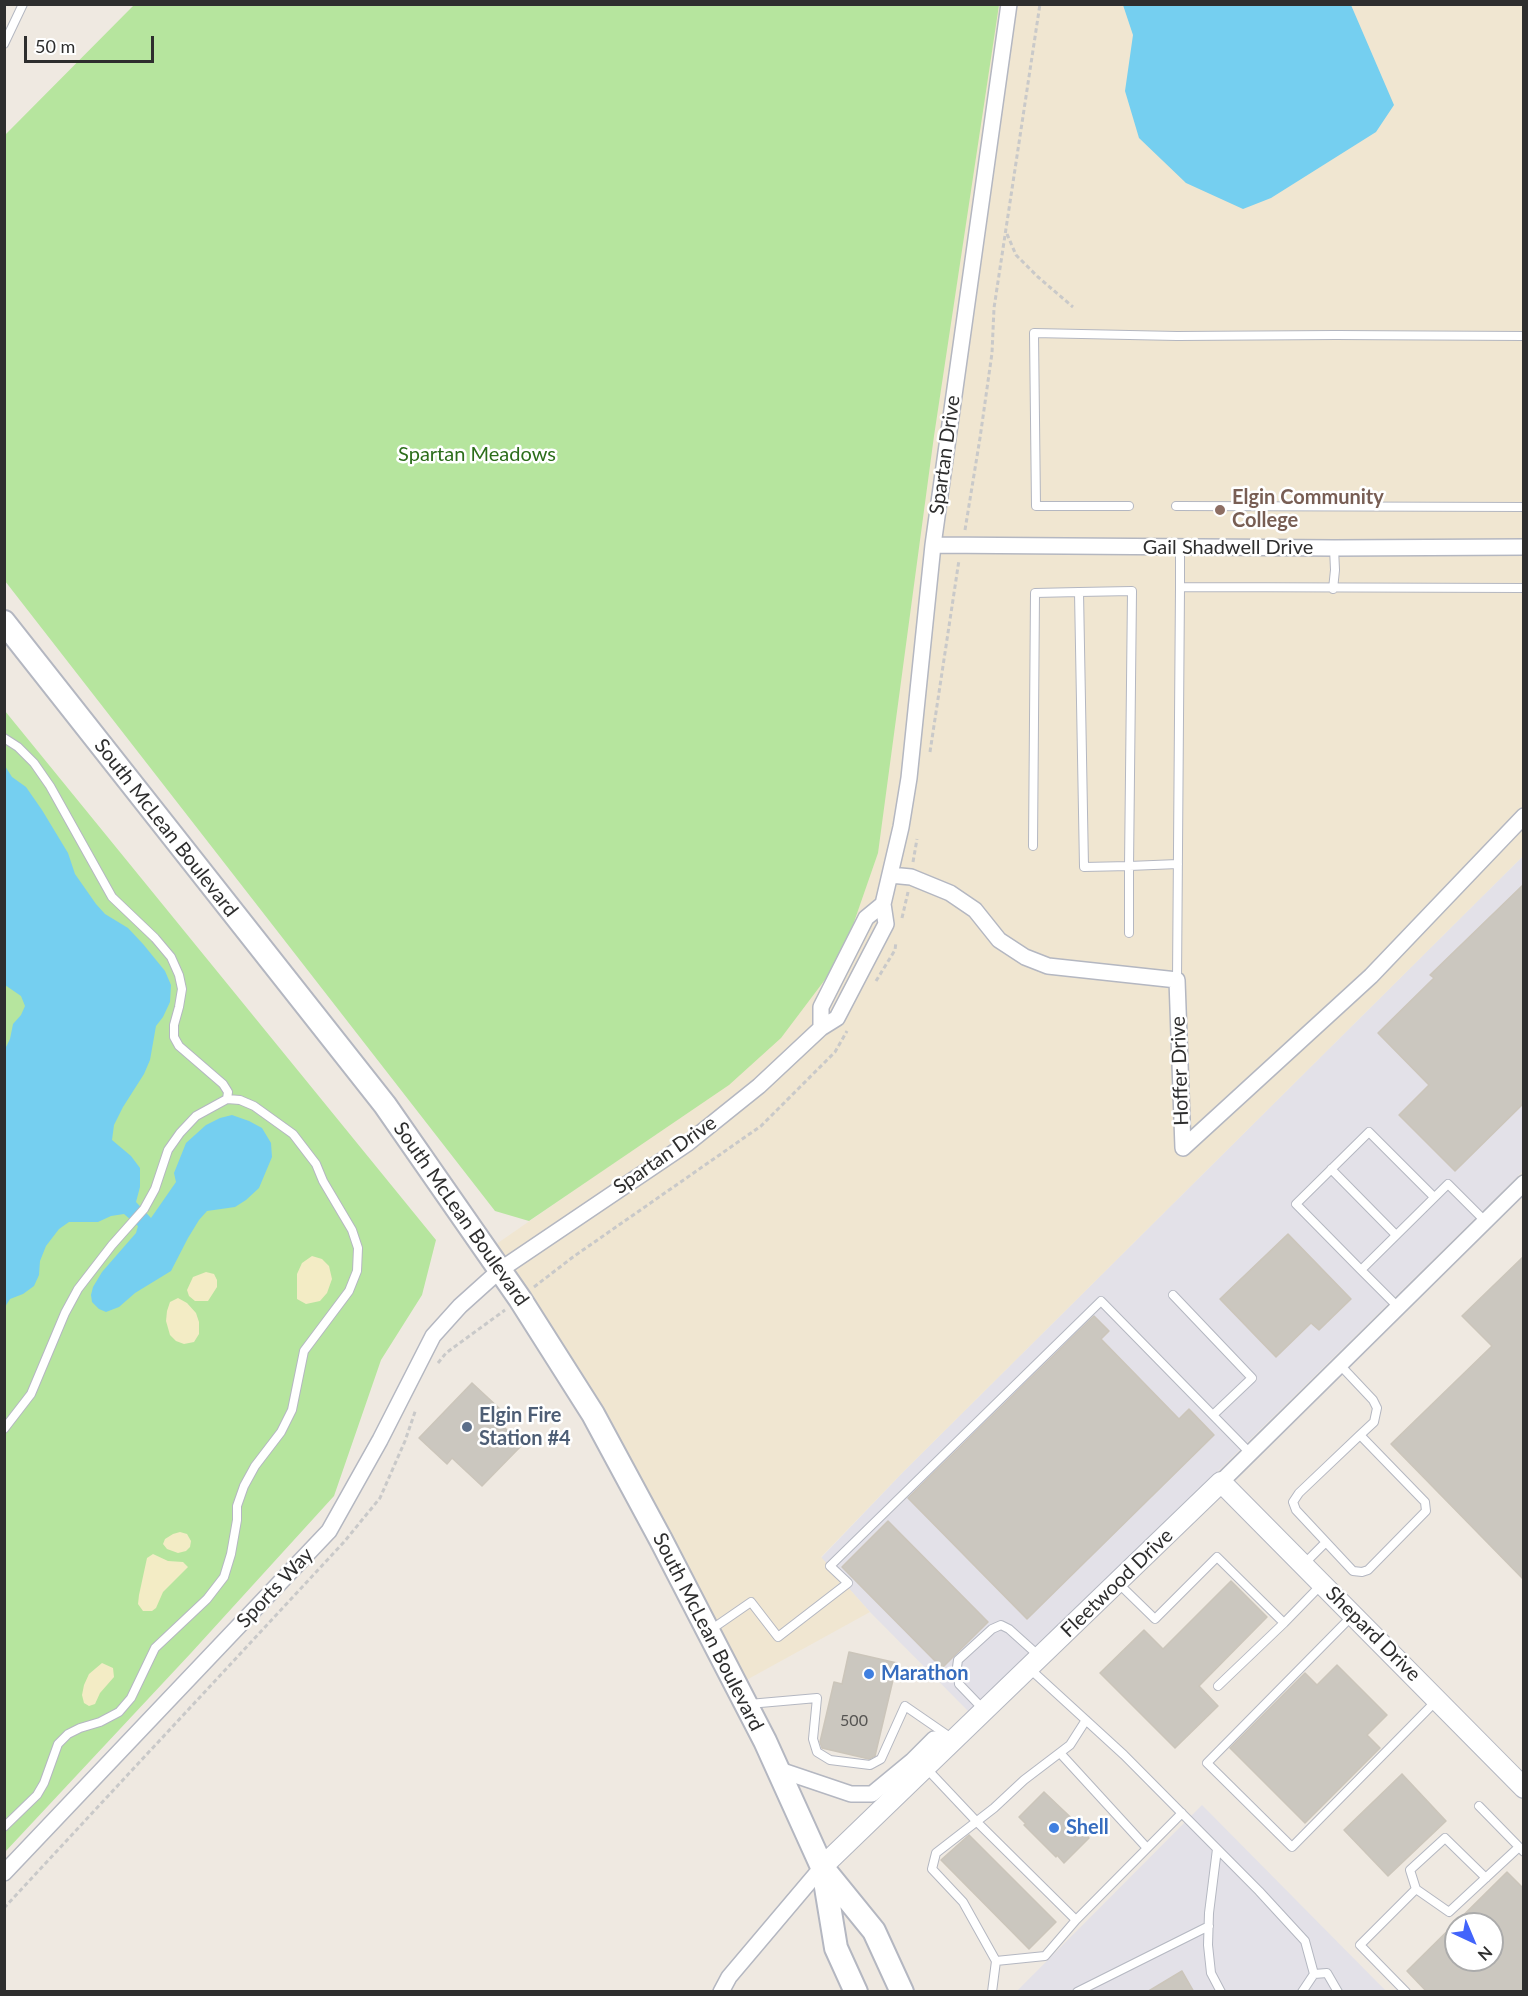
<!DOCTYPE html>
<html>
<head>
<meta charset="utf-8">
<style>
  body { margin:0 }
  #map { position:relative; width:1528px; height:1996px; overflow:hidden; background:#efe9e1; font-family:Lato,sans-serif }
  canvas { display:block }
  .frame { position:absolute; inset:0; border:6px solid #2e2e2e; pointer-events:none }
  .north { position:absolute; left:1444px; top:1912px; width:60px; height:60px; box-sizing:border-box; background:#fff; border:2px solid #ababab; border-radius:50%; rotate:136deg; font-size:16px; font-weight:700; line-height:24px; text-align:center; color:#2e2e2e }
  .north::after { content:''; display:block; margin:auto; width:21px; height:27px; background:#4264fb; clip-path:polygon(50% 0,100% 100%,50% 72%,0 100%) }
  .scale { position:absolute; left:24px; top:36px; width:130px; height:27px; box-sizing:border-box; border:3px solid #2e2e2e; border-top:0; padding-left:8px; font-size:18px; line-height:21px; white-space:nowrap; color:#2e2e2e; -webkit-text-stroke:4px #fff; paint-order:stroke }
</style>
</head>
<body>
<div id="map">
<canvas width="1528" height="1996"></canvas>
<div class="frame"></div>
<div class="north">N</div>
<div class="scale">50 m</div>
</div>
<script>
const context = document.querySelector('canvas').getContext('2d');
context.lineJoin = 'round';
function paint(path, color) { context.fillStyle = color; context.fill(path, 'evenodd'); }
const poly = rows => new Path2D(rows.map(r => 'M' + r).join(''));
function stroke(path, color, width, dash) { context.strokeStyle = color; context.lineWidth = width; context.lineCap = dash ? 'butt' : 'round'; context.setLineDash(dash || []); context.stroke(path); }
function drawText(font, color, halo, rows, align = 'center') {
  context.font = font + ' Lato,sans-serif'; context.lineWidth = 5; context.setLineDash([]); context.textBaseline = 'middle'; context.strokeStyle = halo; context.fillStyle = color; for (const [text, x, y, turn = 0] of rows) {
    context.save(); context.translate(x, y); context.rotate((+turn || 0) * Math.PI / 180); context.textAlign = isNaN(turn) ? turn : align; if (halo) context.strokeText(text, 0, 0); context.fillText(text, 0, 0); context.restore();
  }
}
paint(poly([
  [1523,856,1523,1171,971,1714,870,1612,821,1558,904,1471],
  [1202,1805,1386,1991,1016,1992]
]), '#e3e1e8');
paint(poly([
  [988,5,1523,5,1523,856,904,1471,821,1557,870,1612,741,1683,495,1245,704,1100]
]), '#f0e6d1');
paint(poly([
  [134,5,999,5,934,436,878,853,853,925,827,977,781,1038,729,1085,529,1221,495,1211,5,581,5,135],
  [5,711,436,1240,422,1295,381,1360,334,1496,191,1653,5,1852]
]), '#b6e59e');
paint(poly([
  [312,1256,322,1259,329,1266,332,1279,327,1293,320,1301,306,1304,297,1299,297,1274,302,1263],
  [206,1272,214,1274,217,1280,217,1287,208,1301,195,1301,189,1296,187,1290,193,1277],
  [178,1298,187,1303,196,1313,199,1322,199,1334,194,1342,184,1344,176,1341,170,1335,166,1321,167,1311,170,1302],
  [180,1532,187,1534,191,1541,190,1547,186,1551,178,1553,167,1549,163,1544,165,1539,173,1534],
  [153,1554,168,1561,183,1562,188,1567,163,1592,156,1608,152,1611,143,1611,138,1604,139,1595,147,1558],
  [102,1663,113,1668,114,1677,100,1693,95,1704,89,1706,84,1703,82,1695,84,1685,89,1674]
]), '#f3ecc5');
paint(poly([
  [1123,5,1351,5,1394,105,1376,132,1271,198,1243,209,1186,183,1139,138,1125,91,1133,35],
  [5,766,12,777,26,787,42,810,68,853,75,874,96,904,105,914,128,928,143,944,165,971,171,985,170,1002,163,1017,156,1026,150,1060,144,1074,123,1107,114,1125,112,1140,131,1156,140,1168,140,1187,136,1202,151,1218,176,1182,174,1173,186,1143,206,1125,220,1118,232,1115,249,1121,262,1128,271,1143,272,1157,259,1188,246,1200,235,1207,207,1211,199,1220,188,1238,171,1271,135,1293,119,1307,106,1312,99,1309,92,1302,91,1295,93,1287,102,1272,136,1233,138,1226,124,1214,111,1216,98,1222,69,1222,59,1229,46,1246,40,1261,39,1275,34,1286,23,1294,10,1299,5,1307,5,1049,10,1039,13,1024,21,1015,25,1006,21,996,5,985]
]), '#75cff0');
const building = poly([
  [1524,884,1524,1103,1455,1171,1399,1115,1429,1085,1378,1033,1434,978,1430,975,1524,884],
  [1288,1234,1351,1299,1319,1330,1311,1323,1276,1357,1220,1299,1288,1234],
  [1524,1256,1524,1580,1391,1444,1492,1346,1462,1316,1524,1256],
  [1094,1316,1109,1331,1101,1339,1179,1419,1189,1409,1214,1435,1027,1619,908,1498,1094,1316],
  [472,1383,500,1409,493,1416,522,1445,482,1486,452,1458,447,1464,419,1438,472,1383],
  [888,1521,988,1622,942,1668,842,1567,888,1521],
  [1231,1581,1267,1617,1199,1686,1218,1706,1175,1748,1100,1673,1144,1630,1163,1649,1231,1581],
  [849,1652,897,1663,875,1756,869,1759,822,1748,820,1742,834,1682,842,1684,849,1652],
  [1337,1665,1387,1715,1367,1735,1380,1748,1305,1823,1230,1748,1305,1673,1317,1685,1337,1665],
  [1402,1774,1446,1821,1388,1876,1344,1830,1402,1774],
  [1044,1792,1084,1830,1083,1831,1089,1838,1064,1863,1057,1855,1056,1857,1024,1825,1026,1824,1019,1817,1044,1792],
  [969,1835,1056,1922,1029,1949,941,1860,969,1835],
  [1507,1872,1524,1889,1524,1992,1427,1992,1407,1971,1507,1872],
  [1456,1924,1492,1924,1492,1960,1456,1960,1456,1924],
  [1182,1971,1194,1992,1147,1992,1182,1971]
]);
paint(building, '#cbc7bf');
stroke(building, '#cbc5ba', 1.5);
const service = poly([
  [4,44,23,4],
  [1129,506,1036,506,1034,333,1177,336,1336,335,1524,336],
  [1176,506,1524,507],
  [1180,547,1180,587,1524,588],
  [1333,589,1335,570,1334,548],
  [4,738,18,747,34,763,50,786,112,897,155,938,171,957,179,975,182,989,179,1007,174,1025,174,1037,179,1046,223,1084,228,1092,227,1099],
  [1033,846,1035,593,1079,592],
  [1129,933,1129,866,1132,591,1079,592,1084,867,1129,866,1178,864],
  [1177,980,1180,587],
  [1331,1169,1396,1235],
  [1361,1270,1296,1204,1369,1132,1434,1197],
  [1173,1295,1252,1378,1213,1415],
  [1398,1307,1361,1270,1448,1184,1485,1221],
  [1340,1365,1373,1400,1377,1408,1374,1422,1360,1435,1299,1493,1293,1502,1296,1510,1353,1571,1362,1572,1368,1570,1426,1511,1425,1502,1360,1435],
  [4,1429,31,1394,65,1313,78,1289,112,1245,144,1209,155,1189,168,1150,180,1133,196,1116,227,1099,240,1100,254,1106,293,1134,316,1164,323,1181,352,1230,358,1248,357,1271,349,1291,304,1351,292,1410,281,1432,255,1466,244,1486,237,1506,237,1520,231,1554,224,1577,207,1599,155,1648,131,1698,119,1712,100,1722,80,1728,68,1734,58,1744,44,1783,37,1795,4,1827],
  [1305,1563,1326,1542],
  [1118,1583,1155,1619,1217,1557,1284,1623,1322,1584],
  [1352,1616,1207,1763,1292,1847,1436,1701],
  [709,1631,751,1602,778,1637,848,1583,830,1566,1101,1301,1250,1453],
  [1030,1669,1124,1755,1259,1891,1305,1941,1314,1974,1302,1992],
  [1218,1686,1284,1623],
  [749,1704,817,1698,813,1739,817,1752,830,1760,870,1765,881,1759,905,1706,950,1737],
  [984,1710,959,1684,957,1667,958,1660,992,1629,1001,1625,1009,1629,1039,1656],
  [1060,1753,1147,1848],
  [927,1769,977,1822,1076,1920,1182,1813],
  [1479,1806,1524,1852],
  [1217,1849,1209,1913,1208,1945,1211,1973,1221,1992],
  [1416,1889,1410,1870,1445,1838,1486,1878],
  [996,1961,1045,1956,1076,1920],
  [1314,1974,1327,1973,1338,1992],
  [992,1992,996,1961,963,1902,932,1869,936,1853,994,1808,1024,1780,1070,1745,1086,1720],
  [1077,1992,1209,1926],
  [1406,1992,1360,1945,1416,1889,1449,1912,1519,1847]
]);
const minor = poly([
  [933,545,1334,548,1524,547],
  [890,875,911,877,950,893,975,910,999,940,1025,957,1048,966,1177,980,1183,1148,1371,976,1524,816],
  [821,1028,821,1007,866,918,883,904],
  [1221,1482,1524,1183],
  [777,1769,851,1794,872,1794,912,1761,934,1739,954,1740],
  [4,1873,329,1531,380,1440,433,1336,460,1306,500,1270,688,1143,759,1086,821,1028,837,1018,886,924,883,904,901,827,909,778,933,545,1009,4],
  [721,1992,729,1977,822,1867]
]);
const tertiary = poly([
  [822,1867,1221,1482,1524,1788]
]);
const secondary = poly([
  [4,622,385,1105,520,1299,593,1414,661,1540,765,1741,822,1867,874,1931,902,1992],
  [823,1869,836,1948,856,1992]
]);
stroke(service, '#b4b7c1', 10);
stroke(minor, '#b4b7c1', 18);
stroke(tertiary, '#b4b7c1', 22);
stroke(secondary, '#b4b7c1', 26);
stroke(poly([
  [1007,234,1016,255,1038,277,1073,307],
  [965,530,980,438,992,353,994,308,1040,4],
  [930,752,959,560],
  [913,862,917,839],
  [902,918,908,892],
  [876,981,895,950,896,942],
  [534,1287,573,1257,761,1126,835,1052,847,1031],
  [438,1363,446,1353,505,1310],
  [4,1908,344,1542,380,1498,405,1441,416,1409]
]), '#c9c9c9', 3, [4.5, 3]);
stroke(service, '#fff', 8);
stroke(minor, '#fff', 15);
stroke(tertiary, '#fff', 20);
stroke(secondary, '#fff', 22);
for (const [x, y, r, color] of [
  [1220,510,6,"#8d6e63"],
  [467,1427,6,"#5c6f8a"],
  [869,1674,6,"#3f7fe0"],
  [1054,1828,6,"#3f7fe0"]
]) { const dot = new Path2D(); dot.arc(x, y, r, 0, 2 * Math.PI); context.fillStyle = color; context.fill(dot); stroke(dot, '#fff', 2); }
drawText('16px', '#555452', null, [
  ["500",854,1721]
]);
drawText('20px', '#2c6e1b', '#fff', [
  ["Spartan Meadows",477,455]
]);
drawText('20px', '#2e2e2e', '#fff', [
  ["Spartan Drive",945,455,-82],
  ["Gail Shadwell Drive",1228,548],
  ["South McLean Boulevard",166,828,52],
  ["Hoffer Drive",1180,1071,-92],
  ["Spartan Drive",665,1155,-35],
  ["South McLean Boulevard",461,1214,55],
  ["Fleetwood Drive",1117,1583,-44],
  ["Sports Way",275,1588,-47],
  ["South McLean Boulevard",708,1632,63],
  ["Shepard Drive",1373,1634,45]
]);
drawText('bold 20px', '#785e54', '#fff', [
  ["Elgin Community",1232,498],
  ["College",1232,521]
], 'left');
drawText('bold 20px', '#4e5e75', '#fff', [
  ["Elgin Fire",479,1416],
  ["Station #4",479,1439]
], 'left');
drawText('bold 20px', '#366cbe', '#fff', [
  ["Marathon",881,1674],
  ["Shell",1066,1828]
], 'left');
</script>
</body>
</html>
